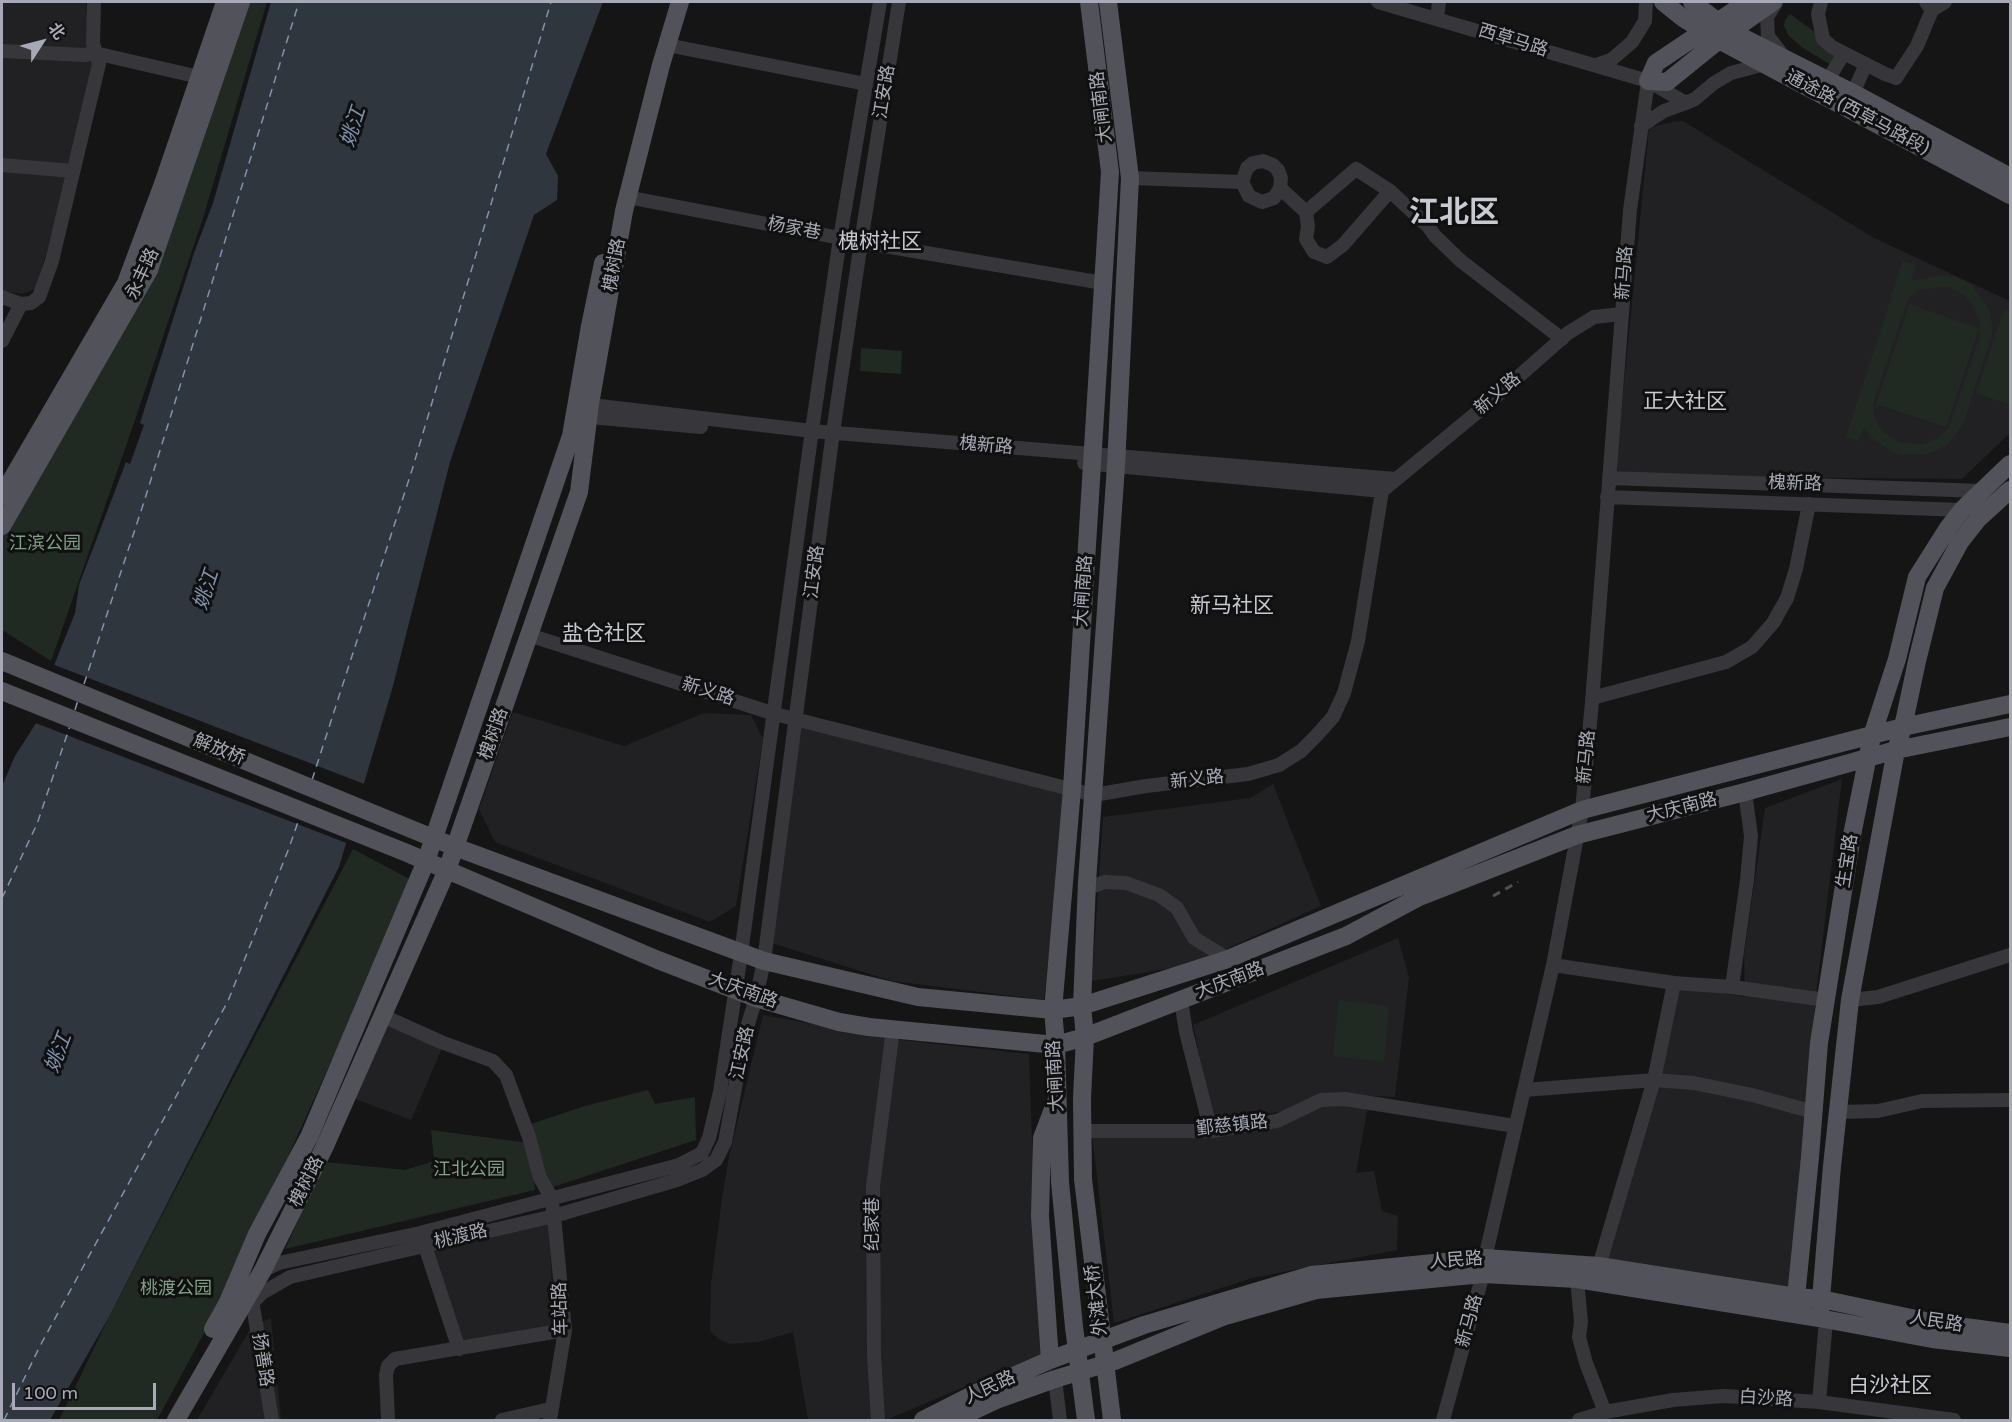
<!DOCTYPE html>
<html>
<head>
<meta charset="utf-8">
<style>
  body { margin:0 }
  #map { position:relative; width:2012px; height:1422px; overflow:hidden; background:#151516; font-family:"Varela Round","Noto Sans SC",sans-serif }
  canvas { display:block }
  .frame { position:absolute; inset:0; border:3px solid #a7aab6; pointer-events:none }
  .north { position:absolute; left:12px; top:12px; width:60px; height:60px; -webkit-text-stroke:4px #101011; paint-order:stroke; rotate:54deg; font-size:16px; font-weight:700; line-height:24px; text-align:center; color:#a7aab6 }
  .north::after { content:''; display:block; margin:auto; width:21px; height:27px; background:#a7aab6; clip-path:polygon(50% 0,100% 100%,50% 72%,0 100%) }
  .scale { position:absolute; left:12px; top:1383px; width:144px; height:27px; box-sizing:border-box; border:3px solid #a7aab6; border-top:0; padding-left:8px; font-size:18px; line-height:21px; white-space:nowrap; color:#a7aab6; -webkit-text-stroke:4px #101011; paint-order:stroke }
</style>
</head>
<body>
<div id="map">
<canvas width="2012" height="1422"></canvas>
<div class="frame"></div>
<div class="north">北</div>
<div class="scale">100 m</div>
</div>
<script>
const context = document.querySelector('canvas').getContext('2d');
context.lineJoin = 'round';
function paint(path, color) { context.fillStyle = color; context.fill(path, 'evenodd'); }
const poly = rows => new Path2D(rows.map(r => 'M' + r).join(''));
function stroke(path, color, width, dash) { context.strokeStyle = color; context.lineWidth = width; context.lineCap = dash ? 'butt' : 'round'; context.setLineDash(dash || []); context.stroke(path); }
function drawText(font, color, halo, rows, align = 'center') {
  context.font = font + ' "Varela Round","Noto Sans SC",sans-serif'; context.lineWidth = 6; context.setLineDash([]); context.textBaseline = 'middle'; context.strokeStyle = halo; context.fillStyle = color; for (const [text, x, y, turn = 0] of rows) {
    context.save(); context.translate(x, y); context.rotate((+turn || 0) * Math.PI / 180); context.textAlign = isNaN(turn) ? turn : align; if (halo) context.strokeText(text, 0, 0); context.fillText(text, 0, 0); context.restore();
  }
}
paint(poly([
  [2,2,86,2,90,53,2,49],
  [2,53,95,60,70,169,46,254,35,289,23,294,2,291],
  [1683,121,1874,238,2010,301,2010,433,1962,479,1615,476,1649,128,1672,122],
  [513,712,624,746,704,713,751,715,763,739,736,906,710,922,495,842,479,809],
  [801,726,1066,793,1044,1000,892,981,772,943],
  [1842,779,1816,995,1791,1294,1607,1262,1678,991,1698,989,1745,997,1744,956,1765,808],
  [1273,784,1321,906,1191,965,1092,981,1103,817,1250,798],
  [1398,938,1409,977,1395,1097,1320,1093,1286,1111,1213,1121,1193,1025],
  [763,1015,900,1040,1029,1054,1034,1201,1045,1353,886,1420,808,1420,793,1332,758,1342,730,1344,719,1339,710,1331,711,1284,722,1198,729,1157],
  [388,1024,443,1046,411,1120,355,1099],
  [1321,1103,1368,1106,1356,1173,1374,1171,1382,1211,1398,1216,1397,1250,1252,1278,1114,1323,1092,1134,1213,1135],
  [549,1223,554,1328,460,1346,430,1252],
  [271,1318,281,1420,197,1420,252,1326]
]), '#212123');
paint(poly([
  [242,2,267,2,203,218,133,426,51,661,2,630,2,533,70,412],
  [1790,14,1815,32,1837,56,1831,65,1803,48,1789,36,1784,26,1785,20],
  [1903,261,1916,265,1911,281,1942,275,1956,277,1970,284,1984,301,1990,313,1992,325,1992,335,1963,425,1949,443,1934,452,1926,454,1904,455,1895,453,1874,440,1864,427,1858,441,1846,437],
  [1948,287,1965,296,1975,308,1980,322,1980,336,1949,427,1939,437,1924,444,1901,443,1886,434,1880,428,1874,417,1873,404,1908,299,1917,291,1923,289],
  [1909,304,1979,328,1946,427,1876,404],
  [2004,309,2010,311,2010,405,1976,393],
  [861,348,902,351,901,374,860,371],
  [353,849,413,881,242,1258,215,1313,157,1420,59,1420,109,1317],
  [1339,1000,1389,1006,1384,1062,1333,1056],
  [648,1090,655,1104,695,1097,696,1140,550,1188,531,1124,585,1106],
  [431,1130,528,1143,535,1190,285,1249,325,1162,405,1170,434,1161]
]), '#212923');
paint(poly([
  [271,2,603,2,546,154,558,176,557,200,534,215,450,462,393,686,339,867,109,1317,50,1420,2,1420,2,786,15,756,45,709,55,663,75,613,79,585,126,462,130,464,144,425,140,423,194,253,213,203]
]), '#2f363e');
paint(poly([
  [52,664,367,785,349,844,33,722,42,708]
]), '#151516');
stroke(poly([
  [84,684,144,502,299,2],
  [75,710,78,700],
  [312,780,412,470,551,2],
  [2,898,37,824,70,726],
  [4,1420,40,1346,228,1001,289,848,299,819]
]), '#8094af', 1.5, [8, 6]);
stroke(poly([
  [1378,2,1648,81,1686,103,1695,99,1714,83,1731,73,1765,64],
  [1821,2,1818,14,1823,39,1832,47,1885,74,1896,78,1917,46,1932,10,1926,2],
  [1776,3,1767,17,1768,36,1784,57],
  [1932,10,1945,2],
  [1437,18,1439,2],
  [667,45,866,84],
  [2,51,84,55,95,53,199,77],
  [1596,65,1611,60,1632,42,1645,21,1646,2],
  [1828,80,1844,53],
  [1853,93,1866,64],
  [1641,126,1664,111,1686,103],
  [2,165,73,171],
  [1130,178,1242,182,1247,168,1253,163,1263,161,1273,165,1278,170,1281,178,1280,188,1306,212,1356,169,1390,191,1428,226,1435,236,1461,261,1562,339],
  [1242,182,1249,196,1262,202,1274,198,1280,188],
  [627,197,861,242,1103,283],
  [1306,212,1308,226,1306,239,1314,252,1327,257,1343,245,1390,191],
  [2,297,21,304],
  [2,341,21,304,31,303,39,297,52,261,99,64,93,43,94,2],
  [583,404,812,431,1396,479],
  [579,416,701,427],
  [1084,463,1382,491],
  [1609,478,1982,491],
  [1607,497,1962,510],
  [529,635,775,714,1094,795,1146,786,1248,774,1279,765,1301,751,1316,736,1333,717,1344,693,1358,641,1382,491,1492,400,1568,333,1594,317,1622,314],
  [1592,698,1726,662,1752,647,1773,623,1787,598,1796,569,1809,504],
  [1087,888,1105,882,1126,883,1159,895,1177,908,1194,938,1228,959],
  [1553,965,1674,983,1732,987,1747,880,1751,836,1745,792],
  [1732,987,1826,1000],
  [1850,1000,1878,997,2010,955],
  [1181,1001,1186,1032,1211,1131],
  [383,1016,441,1042,493,1061,506,1075,529,1137,540,1178,551,1197,554,1216,565,1330,550,1420],
  [1524,1090,1654,1080,1694,1083,1752,1095,1814,1112],
  [1837,1112,1878,1111,1922,1101,2010,1100],
  [1086,1131,1211,1131,1277,1121,1321,1100,1345,1099,1515,1126],
  [422,1237,459,1349],
  [1599,1266,1654,1080,1674,983],
  [261,1271,279,1263,420,1233,679,1165,702,1153,709,1138,720,1092,741,954,811,437,840,238,880,2],
  [1577,1279,1581,1322,1579,1337,1586,1363,1605,1412],
  [252,1300,272,1420],
  [247,1308,262,1293,290,1277,554,1216,677,1180,702,1170,716,1160,725,1142,745,1034,756,998,764,961,832,439,861,242,899,2],
  [1055,1379,1060,1420],
  [1819,1402,1826,1320],
  [388,1420,386,1375,388,1366,395,1359,565,1330],
  [502,1420,550,1409],
  [878,1420,874,1355,873,1186,893,1029],
  [1443,1420,1483,1274,1485,1258,1553,965,1582,810,1592,702,1630,210,1648,81],
  [1579,1420,1605,1412,1673,1400,1724,1396,1819,1402,1954,1420]
]), '#36363b', 14);
stroke(poly([
  [1108,2,1130,178,1116,466,1087,882,1082,1006,1085,1037,1082,1098,1083,1179,1112,1420],
  [1663,2,1683,18,1719,40,2010,195],
  [1692,2,1730,31,1853,93,2010,177],
  [1747,2,1656,63,1648,81,1667,82,1719,40,1773,2],
  [2,496,126,283,163,184,225,2],
  [2,526,149,270,241,2],
  [2,661,455,847,764,961,918,997,1053,1010,1082,1006,1228,959,1582,810,1903,727,2010,704],
  [2,691,407,853,658,960,756,998,839,1022,869,1027,1056,1045,1085,1037,1346,936,1419,897,1577,835,1745,792,1896,750,2010,727],
  [1796,1297,1810,1157,1819,1043,1852,835,1872,736,1897,659,1917,577,1948,528,1962,510,2010,464],
  [1820,1311,1832,1166,1850,1000,1896,750,1903,727,1917,661,1935,588,1960,542,1978,519,2010,490],
  [213,1329,228,1302,257,1234,309,1137,426,861,571,436,590,326,603,263],
  [1050,1360,1040,1216,1042,1138,1055,1104],
  [176,1420,263,1270,324,1148,447,870,579,492,590,404,624,211,661,65,680,2],
  [923,1420,986,1388,1050,1360,1144,1325,1311,1275,1485,1258,1599,1266,1796,1297,1821,1299,1935,1323,2010,1333],
  [954,1420,996,1400,1055,1379,1115,1361,1225,1316,1316,1290,1483,1274,1577,1279,1819,1318,1932,1339,2010,1348],
  [1086,1420,1074,1327,1060,1182,1056,1045,1053,1010,1072,789,1110,172,1089,2]
]), '#52535a', 18);
stroke(poly([
  [1493,896,1518,882]
]), '#4f5056', 3, [8, 6]);
drawText('18px', '#a7aab6', '#101011', [
  ["西草马路",1513,41,17],
  ["江安路",885,92,-81],
  ["大闸南路",1102,107,-97],
  ["通途路 (西草马路段)",1857,113,28],
  ["杨家巷",794,229,11],
  ["槐树路",615,265,-80],
  ["新马路",1625,273,-86],
  ["永丰路",143,274,-65],
  ["新义路",1498,394,-41],
  ["槐新路",986,446,5],
  ["槐新路",1795,484,2],
  ["江安路",815,572,-83],
  ["大闸南路",1084,591,-86],
  ["新义路",708,692,18],
  ["槐树路",494,734,-71],
  ["解放桥",219,750,22],
  ["新马路",1587,757,-85],
  ["新义路",1197,780,-6],
  ["大庆南路",1682,808,-14],
  ["生宝路",1848,861,-81],
  ["大庆南路",1230,981,-21],
  ["大庆南路",743,991,20],
  ["江安路",743,1053,-78],
  ["大闸南路",1056,1076,-93],
  ["鄞慈镇路",1232,1126,-6],
  ["槐树路",307,1182,-63],
  ["纪家巷",873,1224,-90],
  ["桃渡路",461,1237,-13],
  ["人民路",1456,1261,-4],
  ["外滩大桥",1097,1300,-97],
  ["车站路",561,1309,-92],
  ["新马路",1470,1321,-75],
  ["人民路",1936,1322,9],
  ["扬善路",262,1360,81],
  ["人民路",990,1388,-25],
  ["白沙路",1766,1399,3]
]);
drawText('18px', '#7fa084', '#101011', [
  ["江滨公园",45,544],
  ["江北公园",469,1170],
  ["桃渡公园",176,1289]
]);
drawText('italic 20px', '#8094af', '#101011', [
  ["姚江",354,127,-72],
  ["姚江",207,590,-72],
  ["姚江",59,1053,-69]
]);
drawText('21px', '#c8cad2', '#101011', [
  ["槐树社区",880,242],
  ["正大社区",1685,402],
  ["新马社区",1232,606],
  ["盐仓社区",604,634],
  ["白沙社区",1890,1386]
]);
drawText('bold 30px', '#c8cad2', '#101011', [
  ["江北区",1454,214]
]);
</script>
</body>
</html>
